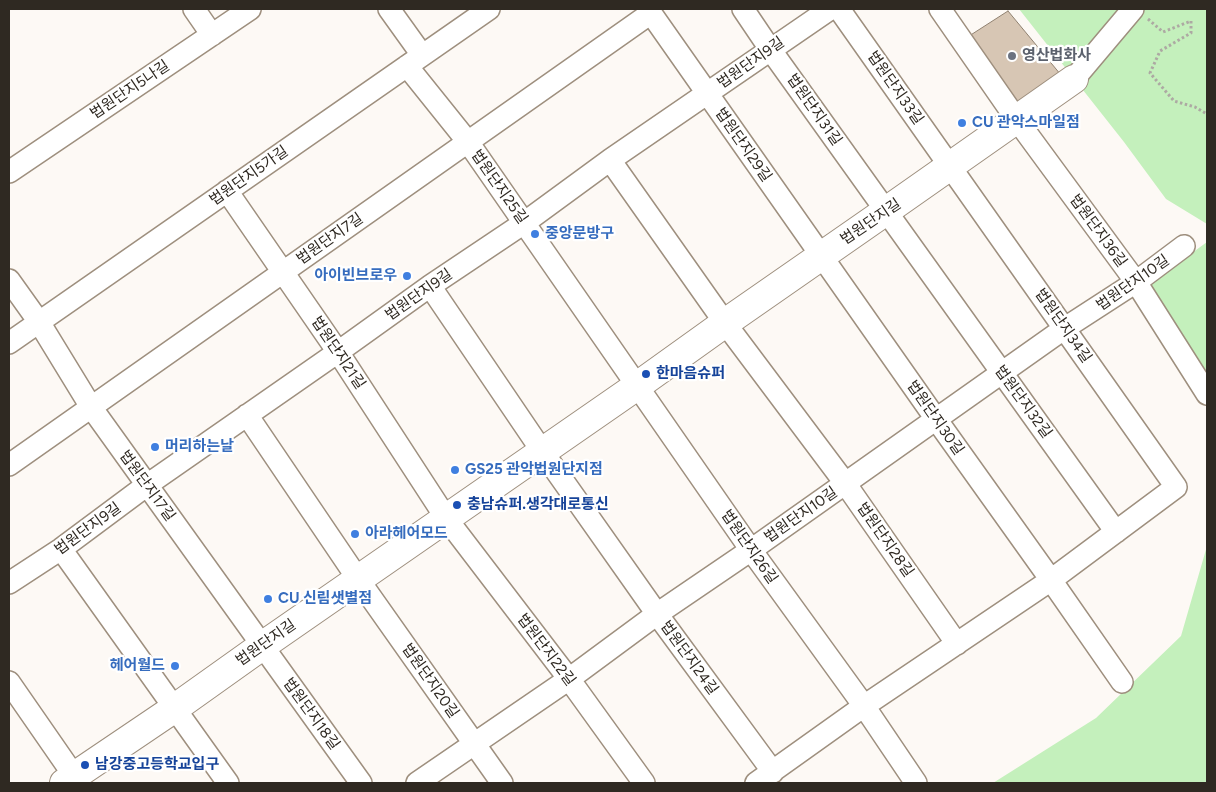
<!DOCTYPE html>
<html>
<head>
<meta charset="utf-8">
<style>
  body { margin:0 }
  #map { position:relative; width:1216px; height:792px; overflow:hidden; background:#fdf9f5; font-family:Figtree,sans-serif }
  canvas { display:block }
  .frame { position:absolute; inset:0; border:10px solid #2f2922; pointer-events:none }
</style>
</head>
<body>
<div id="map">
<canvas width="1216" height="792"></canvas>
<div class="frame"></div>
</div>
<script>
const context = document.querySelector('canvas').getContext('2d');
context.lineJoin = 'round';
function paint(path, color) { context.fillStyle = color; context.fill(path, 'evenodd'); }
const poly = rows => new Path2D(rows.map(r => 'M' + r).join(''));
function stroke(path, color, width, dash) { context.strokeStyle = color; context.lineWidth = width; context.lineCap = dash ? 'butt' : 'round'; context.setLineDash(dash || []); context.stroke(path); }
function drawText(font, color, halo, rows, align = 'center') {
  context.font = font + ' Figtree,"Noto Sans KR",sans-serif'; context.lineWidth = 4.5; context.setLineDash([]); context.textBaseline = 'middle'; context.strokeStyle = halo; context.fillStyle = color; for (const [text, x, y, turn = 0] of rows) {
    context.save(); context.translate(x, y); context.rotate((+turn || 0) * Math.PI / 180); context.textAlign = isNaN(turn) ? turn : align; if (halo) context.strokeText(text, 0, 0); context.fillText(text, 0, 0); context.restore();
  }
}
paint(poly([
  [1019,9,1207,9,1207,224,1166,199,1124,142],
  [1207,242,1207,388,1144,288],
  [1207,546,1207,783,993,783,1096,718,1181,636]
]), '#c4f0bc');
const building = poly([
  [1008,11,1061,75,1012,107,966,38,1008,11]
]);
paint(building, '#d7c6b4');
stroke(building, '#908170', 1);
const street = poly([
  [194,9,212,35],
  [389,9,422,55],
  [648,9,936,419,1051,580,1122,682],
  [743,9,770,49,1116,532],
  [940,9,1017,120,1136,282,1207,394],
  [407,66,468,142,751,550,864,706,916,783],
  [1074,79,1133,9],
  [610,160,725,323,845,483,957,644],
  [9,172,250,9],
  [227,191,338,352,446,518,569,679,644,783],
  [9,280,39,322,91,407,361,783],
  [430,286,542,451,657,614,773,772],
  [9,343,489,9],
  [247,415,358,579,502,783],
  [9,465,651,13],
  [61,549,228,783],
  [9,583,61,549,147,485,338,352,430,286,524,223,610,160,830,9],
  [9,682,79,783],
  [417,783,569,679,657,614,751,550,1065,328,1136,282,1184,246],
  [756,783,864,706,1051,580,1176,487,839,9]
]);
const secondary = poly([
  [64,783,175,708,262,646,637,386,725,323,886,211,1074,79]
]);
stroke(street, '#9e8f7e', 24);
stroke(secondary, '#9e8f7e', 30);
stroke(poly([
  [1148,19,1163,32,1191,21,1191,33,1160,51,1150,73,1174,101,1195,107,1207,114]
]), '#ada9a3', 3, [2.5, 2.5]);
stroke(street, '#fff', 21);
stroke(secondary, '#fff', 28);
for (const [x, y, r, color] of [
  [1012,56,5,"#6b7280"],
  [962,123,5,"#3f7fe0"],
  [535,234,5,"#3f7fe0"],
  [407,276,5,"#3f7fe0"],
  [646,374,5,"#1a4fb4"],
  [155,447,5,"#3f7fe0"],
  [455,470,5,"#3f7fe0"],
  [457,505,5,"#1a4fb4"],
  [355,534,5,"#3f7fe0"],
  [268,599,5,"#3f7fe0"],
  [175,666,5,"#3f7fe0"],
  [85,765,5,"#1a4fb4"]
]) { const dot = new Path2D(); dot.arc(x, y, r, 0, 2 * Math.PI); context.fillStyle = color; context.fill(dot); stroke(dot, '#fff', 2); }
drawText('bold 15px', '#5b616d', '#fff', [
  ["영산법화사",1022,56]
], 'left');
drawText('15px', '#2f2922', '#fff', [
  ["법원단지9길",751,63,-35],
  ["법원단지33길",895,88,55],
  ["법원단지5나길",130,90,-34],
  ["법원단지31길",814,110,55],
  ["법원단지29길",743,145,55],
  ["법원단지5가길",249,176,-35],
  ["법원단지25길",499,187,55],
  ["법원단지길",871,222,-34],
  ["법원단지36길",1098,231,54],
  ["법원단지7길",330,239,-35],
  ["법원단지10길",1133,283,-35],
  ["법원단지9길",419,295,-35],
  ["법원단지34길",1063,326,55],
  ["법원단지21길",338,353,56],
  ["법원단지32길",1023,402,54],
  ["법원단지30길",935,418,55],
  ["법원단지17길",147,486,54],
  ["법원단지10길",801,515,-35],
  ["법원단지9길",88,529,-36],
  ["법원단지28길",885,540,55],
  ["법원단지26길",749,547,55],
  ["법원단지길",266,643,-35],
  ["법원단지22길",546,650,53],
  ["법원단지24길",689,658,54],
  ["법원단지20길",430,681,55],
  ["법원단지18길",311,714,54]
]);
drawText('bold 15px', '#366cbe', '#fff', [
  ["CU 관악스마일점",972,123],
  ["중앙문방구",545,234],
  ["아이빈브로우",397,276,"right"],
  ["머리하는날",165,447],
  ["GS25 관악법원단지점",465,470],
  ["아라헤어모드",365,534],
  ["CU 신림샛별점",278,599],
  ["헤어월드",165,666,"right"]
], 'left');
drawText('bold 15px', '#164399', '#fff', [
  ["한마음슈퍼",656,374],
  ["충남슈퍼.생각대로통신",467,505],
  ["남강중고등학교입구",95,765]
], 'left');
</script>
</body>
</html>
